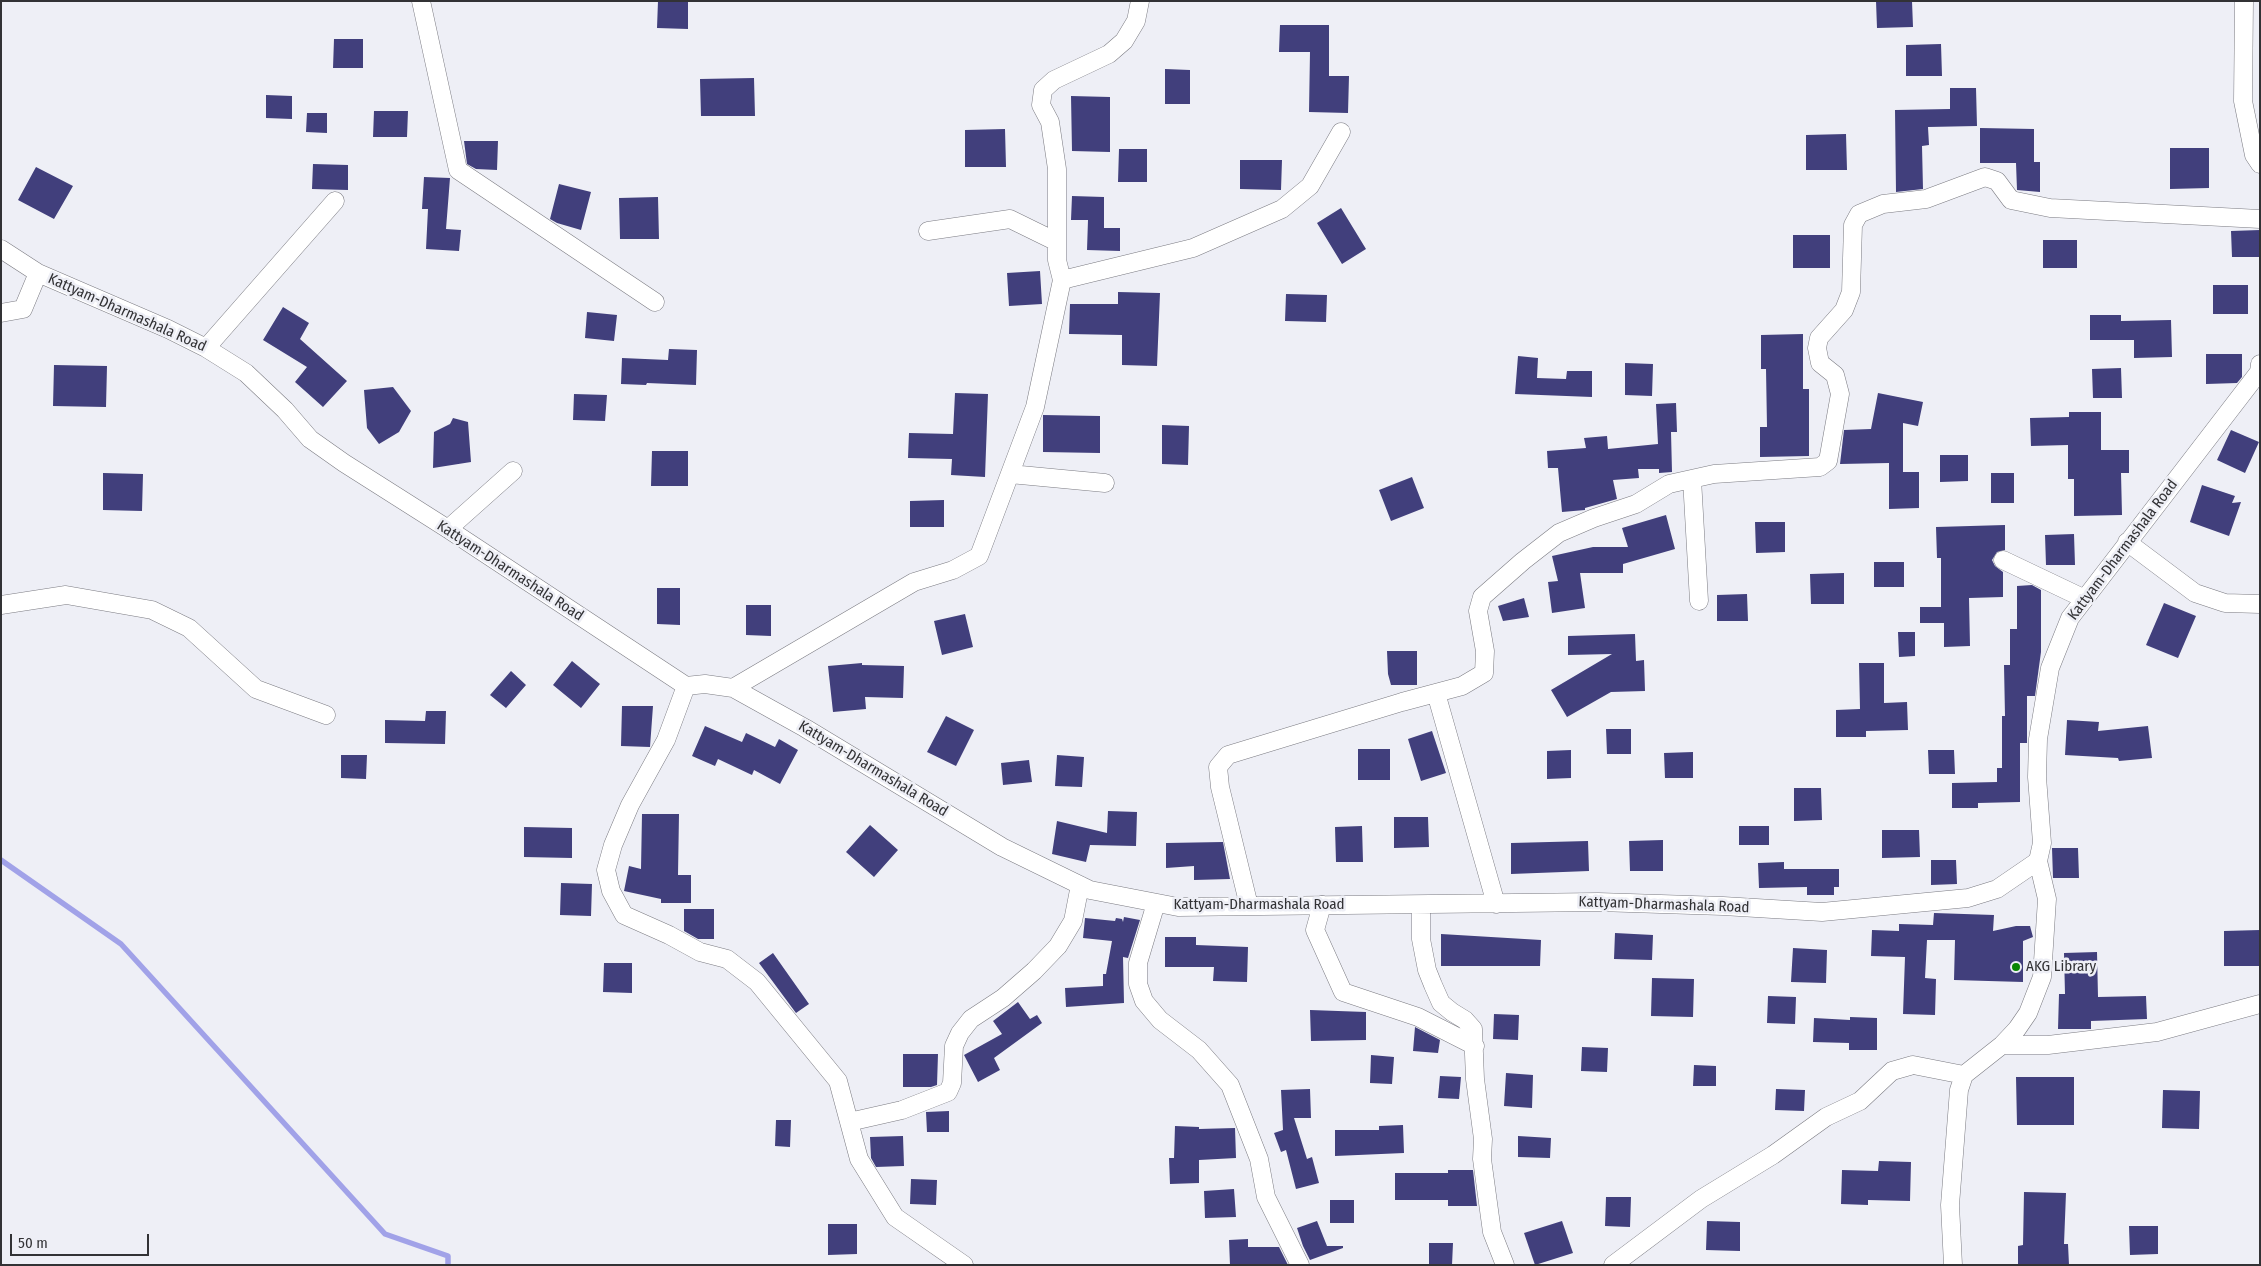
<!DOCTYPE html>
<html>
<head>
<meta charset="utf-8">
<style>
  body { margin:0 }
  #map { position:relative; width:2261px; height:1266px; overflow:hidden; background:#eeeff6; font-family:"Fira Sans Condensed",sans-serif }
  canvas { display:block }
  .frame { position:absolute; inset:0; border:2px solid #323235; pointer-events:none }
  .scale { position:absolute; left:10px; top:1234px; width:139px; height:22px; box-sizing:border-box; border:2px solid #323235; border-top:0; padding-left:6px; font-size:15px; line-height:18px; white-space:nowrap; color:#323235; -webkit-text-stroke:4px #eeeff6; paint-order:stroke }
</style>
</head>
<body>
<div id="map">
<canvas width="2261" height="1266"></canvas>
<div class="frame"></div>
<div class="scale">50 m</div>
</div>
<script>
const context = document.querySelector('canvas').getContext('2d');
context.lineJoin = 'round';
const poly = rows => new Path2D(rows.map(r => 'M' + r).join(''));
function stroke(path, color, width, dash) { context.strokeStyle = color; context.lineWidth = width; context.lineCap = dash ? 'butt' : 'round'; context.setLineDash(dash || []); context.stroke(path); }
function paint(path, color) { context.fillStyle = color; context.fill(path, 'evenodd'); }
function drawText(font, color, halo, rows, align = 'center') {
  context.font = font + ' "Fira Sans Condensed",sans-serif'; context.lineWidth = 5; context.setLineDash([]); context.textBaseline = 'middle'; context.strokeStyle = halo; context.fillStyle = color; for (const [text, x, y, turn = 0] of rows) {
    context.save(); context.translate(x, y); context.rotate((+turn || 0) * Math.PI / 180); context.textAlign = isNaN(turn) ? turn : align; if (halo) context.strokeText(text, 0, 0); context.fillText(text, 0, 0); context.restore();
  }
}
stroke(poly([
  [1,860,121,944,385,1234,448,1256,448,1265]
]), '#a1a2e8', 5.5);
paint(poly([
  [658,1,688,1,688,29,657,28],
  [1876,1,1912,1,1913,27,1877,28],
  [1280,25,1329,25,1329,76,1349,76,1348,113,1309,112,1310,52,1279,52],
  [334,39,363,39,363,68,333,68],
  [1941,44,1942,76,1906,76,1906,45],
  [1165,69,1190,70,1190,104,1165,104],
  [754,78,755,116,701,116,700,79],
  [1950,88,1976,88,1977,126,1928,127,1929,145,1922,146,1923,189,1896,192,1895,110,1950,109],
  [266,95,292,96,292,119,266,118],
  [1071,96,1110,97,1110,152,1072,151],
  [374,111,408,111,407,137,373,137],
  [307,113,327,113,327,133,306,132],
  [1980,128,2034,129,2034,162,2040,162,2040,192,2017,190,2016,163,1980,163],
  [1005,129,1006,167,965,167,965,130],
  [1846,134,1847,170,1806,170,1806,135],
  [464,141,498,141,497,170,476,169,467,164],
  [2170,148,2209,148,2209,188,2170,189],
  [1119,149,1147,149,1147,182,1118,182],
  [1240,160,1282,160,1281,190,1240,189],
  [313,164,348,165,348,190,312,189],
  [36,167,73,186,54,219,18,200],
  [424,177,450,178,446,229,461,230,459,251,426,249,428,209,422,209],
  [559,184,591,192,581,230,557,223,550,219],
  [1072,196,1104,197,1104,228,1120,228,1120,251,1087,250,1088,220,1071,220],
  [658,197,659,239,620,239,619,198],
  [1341,208,1366,249,1342,264,1317,223],
  [2260,230,2260,257,2232,257,2231,231],
  [1793,235,1830,235,1830,268,1793,268],
  [2043,240,2077,240,2077,268,2043,268],
  [1040,271,1042,304,1009,306,1007,273],
  [2213,285,2248,285,2248,314,2213,314],
  [1118,292,1160,293,1157,366,1122,365,1122,335,1069,334,1070,304,1118,304],
  [1286,294,1327,295,1326,322,1285,321],
  [283,307,309,323,300,339,347,381,323,407,295,382,307,367,263,340],
  [587,312,617,315,614,341,585,338],
  [2090,315,2121,315,2121,321,2171,320,2172,357,2134,358,2134,340,2090,340],
  [1803,334,1803,389,1809,389,1809,456,1760,457,1760,427,1767,427,1766,369,1761,369,1761,335],
  [669,349,697,350,696,385,647,383,646,385,621,384,622,358,668,360],
  [2206,354,2242,354,2242,377,2237,383,2206,384],
  [1518,356,1538,358,1537,378,1566,379,1567,371,1592,371,1592,397,1515,394],
  [1625,363,1653,364,1652,396,1625,395],
  [54,365,107,366,106,407,53,406],
  [2121,368,2122,398,2093,398,2092,369],
  [393,387,411,411,399,432,379,444,367,428,364,390],
  [955,393,988,394,985,477,951,475,952,459,908,458,909,433,953,434],
  [1878,393,1923,402,1918,426,1903,423,1903,472,1919,472,1919,508,1889,509,1889,463,1840,464,1844,430,1871,429],
  [574,394,607,395,605,421,573,420],
  [1676,403,1677,432,1671,432,1672,472,1659,473,1659,469,1638,469,1639,478,1613,480,1617,499,1585,508,1585,510,1562,512,1558,468,1548,468,1547,451,1586,448,1584,438,1607,436,1608,449,1658,444,1656,404],
  [2069,412,2101,412,2101,450,2129,450,2129,473,2121,473,2122,515,2074,516,2074,479,2068,479,2068,445,2031,446,2030,418,2069,417],
  [1043,415,1100,416,1100,453,1043,452],
  [453,418,468,422,471,462,433,468,434,432,450,424],
  [1162,425,1189,426,1188,465,1162,464],
  [2231,430,2259,442,2245,473,2217,460],
  [652,451,688,451,688,486,651,486],
  [1940,455,1968,455,1968,481,1940,482],
  [103,473,143,474,142,511,103,510],
  [1991,473,2014,473,2014,503,1991,503],
  [1412,477,1424,508,1391,521,1379,490],
  [2202,485,2235,496,2232,503,2241,502,2229,536,2190,522],
  [944,500,944,527,910,527,910,501],
  [1666,515,1675,549,1623,564,1623,573,1580,573,1585,608,1552,613,1548,582,1558,581,1552,556,1593,547,1628,547,1622,528],
  [1755,522,1785,522,1785,552,1756,553],
  [2005,525,2005,550,1997,552,1992,560,1995,566,2003,572,2003,597,1969,598,1970,646,1944,647,1944,623,1920,623,1920,607,1941,607,1941,558,1937,558,1936,527],
  [2074,534,2075,565,2046,565,2045,535],
  [1874,562,1904,562,1904,587,1874,587],
  [1844,573,1844,604,1811,604,1810,574],
  [2032,585,2041,590,2041,652,2035,696,2027,696,2027,743,2020,743,2020,802,1978,803,1978,808,1952,808,1952,783,1997,782,1997,768,2002,768,2002,716,2005,716,2004,665,2010,665,2010,629,2017,629,2017,586],
  [657,588,680,588,680,625,657,624],
  [1747,594,1748,621,1717,621,1717,595],
  [1524,598,1529,617,1503,621,1498,606],
  [2164,603,2196,616,2178,658,2146,645],
  [746,605,771,605,771,636,746,635],
  [965,614,973,647,942,655,934,621],
  [1898,632,1915,632,1915,656,1899,657],
  [1635,634,1636,661,1644,660,1645,691,1611,692,1567,717,1551,690,1612,654,1568,655,1568,636],
  [1387,651,1417,651,1417,685,1391,685,1388,674],
  [572,661,600,684,581,708,553,685],
  [862,663,862,665,904,666,903,698,865,697,866,709,833,712,828,666],
  [1859,663,1884,663,1884,703,1907,702,1908,730,1866,731,1866,737,1836,737,1836,710,1860,709],
  [511,671,526,685,506,708,490,695],
  [622,706,653,706,650,747,621,746],
  [426,711,446,711,445,744,385,743,385,720,425,721],
  [946,716,974,730,956,766,927,752],
  [2067,720,2099,722,2098,731,2148,726,2152,758,2119,761,2118,758,2065,755],
  [705,726,742,742,746,733,775,747,779,739,798,750,780,784,754,770,752,775,718,759,715,766,692,756],
  [1606,729,1631,729,1631,754,1607,754],
  [1432,731,1446,773,1421,781,1408,739],
  [1358,749,1390,749,1390,780,1358,780],
  [1571,750,1571,778,1547,779,1547,751],
  [1928,750,1954,750,1955,774,1929,774],
  [1693,752,1693,778,1665,778,1664,753],
  [341,755,367,755,366,779,341,778],
  [1057,755,1084,757,1082,787,1055,786],
  [1029,760,1032,782,1003,785,1001,763],
  [1794,788,1821,788,1822,820,1794,821],
  [1108,811,1137,812,1136,846,1090,845,1086,862,1052,854,1057,821,1107,833],
  [642,814,679,814,678,875,691,875,691,903,661,903,661,899,624,891,629,866,641,869],
  [1394,817,1428,817,1429,847,1394,848],
  [870,825,898,850,874,877,846,852],
  [1362,826,1363,862,1336,862,1335,827],
  [1739,826,1769,826,1769,845,1739,845],
  [524,827,572,828,572,858,524,857],
  [1882,830,1919,830,1920,857,1882,858],
  [1663,840,1663,871,1630,871,1629,841],
  [1588,841,1589,871,1511,874,1511,843],
  [1223,842,1230,879,1194,880,1194,866,1166,868,1166,843],
  [2052,848,2078,848,2079,878,2053,878],
  [1931,860,1956,860,1957,884,1931,885],
  [1784,862,1784,869,1839,869,1839,887,1834,887,1834,895,1807,895,1807,887,1759,888,1758,863],
  [561,883,592,884,591,916,560,915],
  [684,909,714,909,714,939,698,939,684,931],
  [1934,913,1994,915,1993,931,2016,926,2030,926,2033,937,2023,941,2023,982,1954,980,1955,940,1927,940,1925,978,1936,979,1935,1015,1903,1014,1905,957,1871,956,1872,930,1899,931,1899,924,1933,925],
  [1124,917,1140,920,1128,958,1123,957,1124,1003,1066,1007,1065,988,1103,986,1103,974,1106,974,1112,941,1083,938,1085,918,1115,921,1116,918,1122,919,1123,922],
  [2260,930,2260,966,2224,966,2224,931],
  [1615,933,1653,935,1652,960,1614,959],
  [1441,934,1541,940,1540,966,1441,966],
  [1165,937,1196,937,1196,945,1248,947,1247,982,1213,981,1214,967,1165,967],
  [1793,948,1827,950,1826,983,1791,982],
  [2097,952,2098,997,2146,996,2147,1019,2091,1021,2091,1029,2058,1029,2059,994,2065,994,2064,953],
  [773,953,809,1004,796,1013,759,963],
  [604,963,632,963,632,993,603,992],
  [1652,978,1694,979,1693,1017,1651,1016],
  [1768,996,1796,997,1795,1024,1767,1023],
  [1018,1002,1030,1019,1037,1015,1042,1023,994,1058,1000,1070,978,1082,964,1055,1002,1034,993,1021],
  [1310,1010,1366,1012,1366,1040,1311,1041],
  [1494,1014,1519,1015,1518,1040,1493,1039],
  [1850,1017,1877,1018,1877,1050,1849,1050,1849,1043,1813,1042,1814,1018,1850,1020],
  [1415,1027,1440,1040,1438,1053,1413,1051],
  [1582,1047,1608,1048,1607,1072,1581,1071],
  [903,1054,938,1054,937,1085,931,1087,903,1087],
  [1371,1055,1394,1057,1392,1084,1370,1083],
  [1694,1065,1716,1066,1716,1086,1693,1086],
  [1506,1073,1533,1075,1532,1108,1504,1106],
  [1440,1076,1461,1077,1459,1099,1438,1098],
  [2016,1077,2074,1077,2074,1125,2017,1125],
  [1310,1089,1311,1118,1294,1118,1307,1159,1312,1157,1319,1183,1296,1189,1286,1150,1281,1152,1274,1133,1283,1130,1281,1090],
  [1776,1089,1805,1090,1804,1111,1775,1110],
  [2163,1090,2200,1091,2199,1129,2162,1128],
  [949,1111,949,1132,927,1132,926,1112],
  [776,1120,791,1120,790,1147,775,1146],
  [1403,1125,1404,1153,1335,1156,1335,1130,1379,1130,1379,1126],
  [1175,1126,1199,1127,1199,1129,1235,1128,1236,1158,1199,1160,1199,1183,1170,1184,1169,1158,1174,1158],
  [903,1136,904,1166,876,1167,871,1158,870,1137],
  [1518,1136,1551,1138,1550,1158,1518,1157],
  [1879,1161,1911,1162,1910,1201,1868,1200,1868,1205,1841,1204,1842,1170,1878,1171],
  [1448,1170,1473,1170,1477,1206,1448,1206,1448,1200,1395,1200,1395,1173,1448,1173],
  [911,1179,937,1180,936,1205,910,1204],
  [1234,1189,1236,1217,1205,1218,1204,1191],
  [2024,1192,2066,1193,2064,1244,2068,1244,2069,1265,2018,1265,2018,1246,2023,1245],
  [1606,1197,1631,1197,1630,1227,1605,1226],
  [1330,1200,1354,1200,1354,1223,1330,1223],
  [1317,1221,1327,1246,1343,1246,1343,1248,1310,1260,1303,1246,1297,1228],
  [1562,1221,1573,1253,1535,1265,1524,1233],
  [1707,1221,1740,1222,1740,1251,1706,1250],
  [828,1224,857,1224,857,1254,828,1255],
  [2129,1226,2158,1226,2158,1254,2130,1255],
  [1248,1239,1248,1247,1279,1247,1288,1265,1230,1265,1229,1240],
  [1429,1243,1453,1243,1452,1265,1429,1265]
]), '#413f7c');
const minor = poly([
  [421,1,458,170,655,302],
  [2244,1,2243,101,2254,155,2260,164],
  [928,231,1010,219,1057,242],
  [1,249,38,273,168,329,206,348,246,373,285,410,310,439,344,463,448,529,686,686,705,684,733,688,805,728,1002,847,1090,890,1178,907,1598,902,1723,906,1822,912,1968,898,1997,889,2038,861,2042,843,2037,777,2038,739,2050,668,2070,618,2259,372,2260,364],
  [1062,280,1193,248,1282,209,1310,186,1341,132],
  [1,313,23,309,38,273],
  [206,348,335,201],
  [1010,474,1105,483],
  [1692,479,1699,601],
  [448,529,513,471],
  [2127,542,2195,593,2225,603,2260,604],
  [2003,560,2085,599],
  [1,605,66,595,152,610,189,628,256,689,326,715],
  [686,686,666,740,630,805,613,845,606,870,611,891,624,915,669,935,700,952,727,959,757,982,838,1081,859,1159,895,1217,964,1265],
  [733,688,914,582,953,570,979,556,1035,407,1062,280,1057,260,1057,169,1050,122,1041,105,1043,90,1054,80,1109,54,1124,41,1136,21,1140,1],
  [1436,693,1496,904],
  [1156,903,1138,963,1138,984,1144,1001,1160,1020,1199,1050,1230,1085,1259,1159,1266,1197,1300,1265],
  [1322,905,1315,930,1343,992,1418,1017,1475,1046],
  [1421,905,1421,939,1427,970,1433,985,1441,1003,1452,1012,1465,1020,1473,1029,1475,1079,1483,1139,1482,1159,1492,1232,1505,1265],
  [1249,906,1220,787,1218,767,1228,755,1402,702,1462,686,1484,673,1485,651,1478,611,1482,597,1523,561,1559,533,1594,518,1636,504,1669,484,1714,474,1820,467,1828,461,1840,394,1835,375,1820,363,1817,348,1819,338,1844,310,1851,292,1853,225,1859,214,1883,204,1926,199,1985,177,1997,181,2011,200,2050,208,2260,219],
  [2002,1045,2048,1045,2157,1032,2260,1004],
  [849,1122,902,1110,948,1092,952,1083,954,1046,960,1033,971,1019,1003,998,1034,971,1058,946,1073,921,1080,885],
  [1613,1265,1701,1199,1773,1155,1826,1117,1860,1101,1892,1071,1913,1065,1964,1075],
  [1953,1265,1950,1205,1959,1090,1964,1075,2002,1045,2017,1029,2028,1013,2042,977,2047,899,2038,861]
]);
stroke(minor, '#7b7b82', 19);
stroke(minor, '#fff', 18);
for (const [x, y, r, color] of [
  [2016,967,5,"#098502"]
]) { const dot = new Path2D(); dot.arc(x, y, r, 0, 2 * Math.PI); context.fillStyle = color; context.fill(dot); stroke(dot, '#eeeff6', 2); }
drawText('15px', '#323235', '#eeeff6', [
  ["Kattyam-Dharmashala Road",127,313,24],
  ["Kattyam-Dharmashala Road",2123,550,-53],
  ["Kattyam-Dharmashala Road",510,571,33],
  ["Kattyam-Dharmashala Road",873,769,31],
  ["Kattyam-Dharmashala Road",1259,905],
  ["Kattyam-Dharmashala Road",1664,905,2]
]);
drawText('15px', '#323235', '#eeeff6', [
  ["AKG Library",2026,967]
], 'left');
</script>
</body>
</html>
